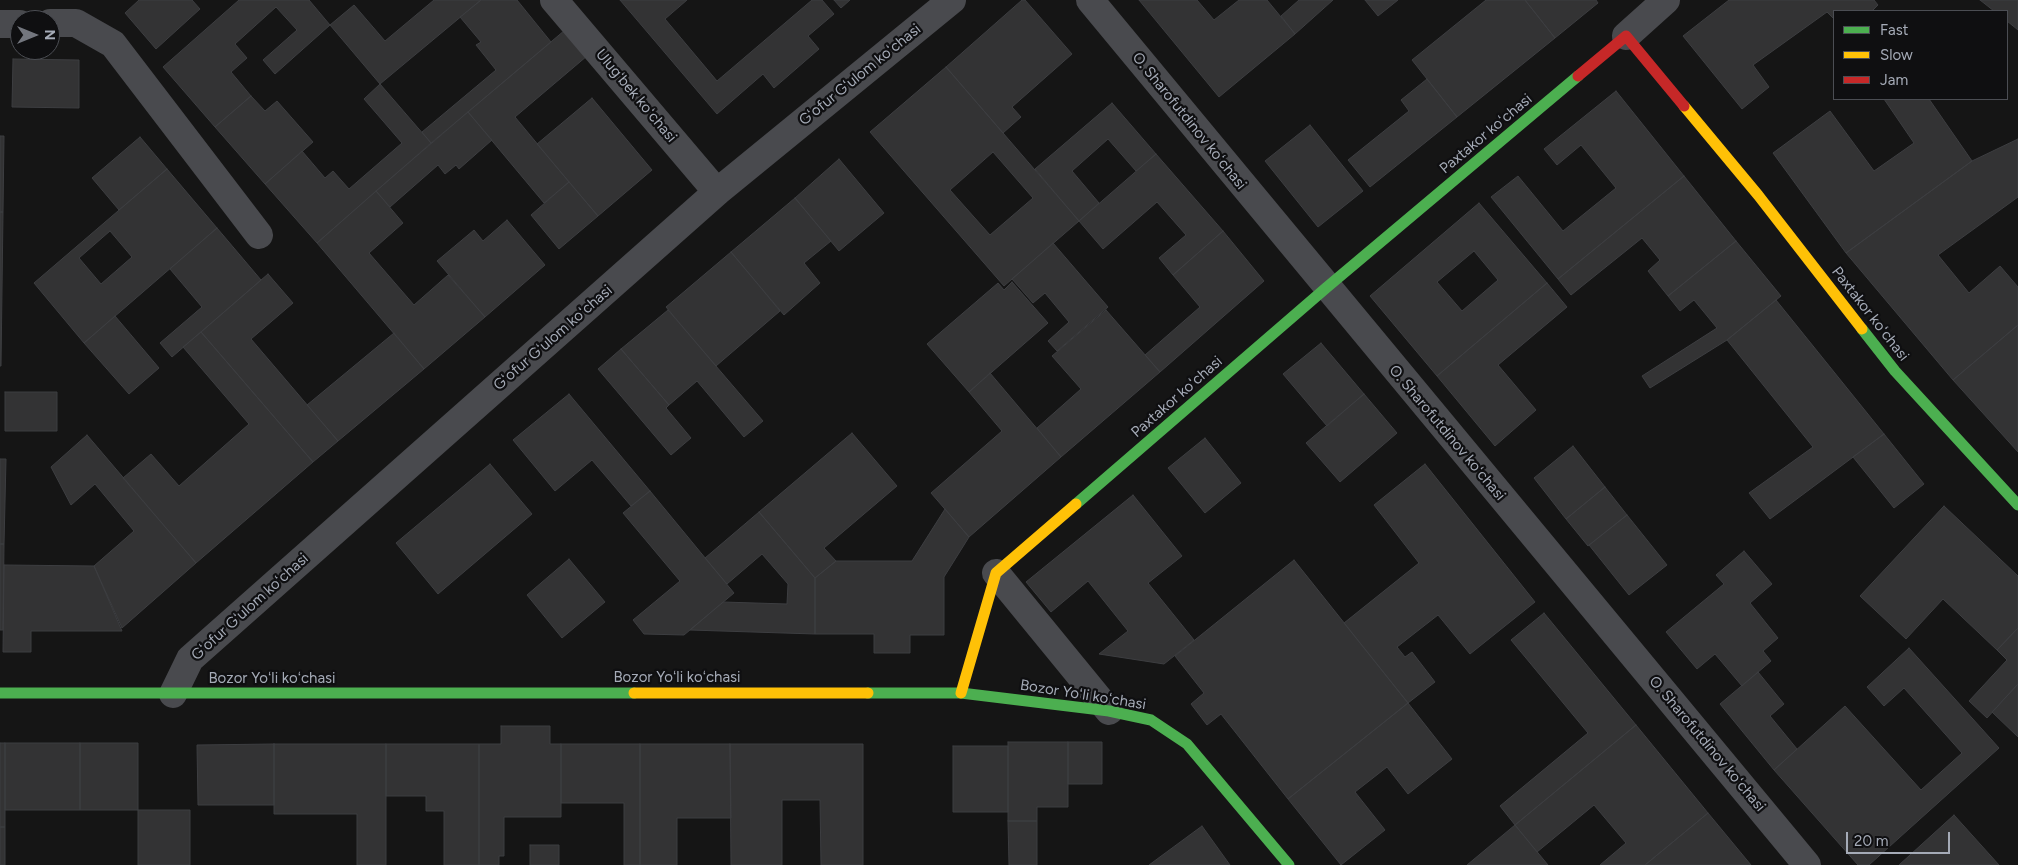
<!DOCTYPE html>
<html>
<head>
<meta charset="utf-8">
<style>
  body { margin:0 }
  #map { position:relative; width:2018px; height:865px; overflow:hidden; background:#151515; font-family:Figtree,sans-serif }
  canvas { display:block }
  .legend { position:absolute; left:1833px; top:10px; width:175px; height:90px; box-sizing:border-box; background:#0f0f11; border:1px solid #4b4d53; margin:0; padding:6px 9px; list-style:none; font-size:15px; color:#a5abb7 }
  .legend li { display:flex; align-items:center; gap:10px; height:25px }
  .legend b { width:25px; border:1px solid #4b4d53 }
  .north { position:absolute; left:10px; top:10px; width:50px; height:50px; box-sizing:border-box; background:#0f0f11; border:1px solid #4b4d53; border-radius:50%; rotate:90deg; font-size:14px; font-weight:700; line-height:20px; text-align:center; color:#a5abb7 }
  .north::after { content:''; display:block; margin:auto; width:18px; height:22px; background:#73767e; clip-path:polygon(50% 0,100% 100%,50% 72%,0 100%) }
  .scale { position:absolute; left:1846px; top:832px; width:104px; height:22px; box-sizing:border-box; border:2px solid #a5abb7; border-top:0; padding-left:6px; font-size:15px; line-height:18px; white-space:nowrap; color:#a5abb7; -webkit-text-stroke:4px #0f0f11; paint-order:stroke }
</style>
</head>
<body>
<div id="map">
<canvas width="2018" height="865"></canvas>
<ul class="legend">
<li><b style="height:6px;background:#4caf50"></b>Fast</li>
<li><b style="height:6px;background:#ffc107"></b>Slow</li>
<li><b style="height:6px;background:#c62828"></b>Jam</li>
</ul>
<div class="north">N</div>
<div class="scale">20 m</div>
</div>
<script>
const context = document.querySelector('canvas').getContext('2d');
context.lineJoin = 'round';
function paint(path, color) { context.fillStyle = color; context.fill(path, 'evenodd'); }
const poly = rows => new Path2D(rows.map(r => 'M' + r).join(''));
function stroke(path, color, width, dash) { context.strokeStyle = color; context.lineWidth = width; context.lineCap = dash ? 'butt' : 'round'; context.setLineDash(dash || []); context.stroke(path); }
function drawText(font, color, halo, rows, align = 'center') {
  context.font = font + ' Figtree,sans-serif'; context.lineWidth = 4.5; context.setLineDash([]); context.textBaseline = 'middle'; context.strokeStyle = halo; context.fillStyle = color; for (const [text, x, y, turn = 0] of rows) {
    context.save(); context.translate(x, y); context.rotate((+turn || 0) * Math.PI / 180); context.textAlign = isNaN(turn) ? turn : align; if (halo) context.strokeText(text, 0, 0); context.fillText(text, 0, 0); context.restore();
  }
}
const building = poly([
  [139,0,192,0,200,9,156,49,125,13,139,0],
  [239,0,309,0,330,25,275,74,263,60,297,30,276,7,235,44,247,58,231,72,251,96,215,127,163,67,239,0],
  [434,0,481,0,380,84,330,25,354,5,385,41,434,0],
  [481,0,517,0,551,42,431,143,422,132,496,70,476,45,481,42,460,17,481,0],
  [620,0,687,0,665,19,717,81,812,0,822,0,834,14,808,36,819,49,774,88,763,74,717,114,620,0],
  [834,0,850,0,841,8,834,0],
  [1022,0,1025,0,1072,54,1012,107,1021,117,1003,133,946,67,1022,0],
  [1139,0,1197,0,1214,20,1239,0,1267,0,1295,34,1219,97,1139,0],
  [1299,0,1333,0,1295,34,1281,16,1299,0],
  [1365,0,1398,0,1378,16,1365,0],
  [1486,0,1525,0,1555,38,1457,117,1412,60,1486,0],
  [1525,0,1596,0,1598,3,1555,38,1525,0],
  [1729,0,1874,0,1878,5,1872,11,1834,11,1834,19,1827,12,1753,65,1769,87,1742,109,1683,36,1729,0],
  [1980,0,2018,0,2018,30,2007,21,2007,11,1994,11,1980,0],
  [565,30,587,56,515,117,569,182,544,203,468,112,565,30],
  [13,59,79,60,79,108,12,107,13,59],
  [946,67,1079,221,1004,286,870,132,946,67],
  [993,152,1033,198,990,235,950,190,993,152],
  [1427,79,1457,117,1370,187,1348,160,1409,111,1401,100,1427,79],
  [380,84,431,143,317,243,265,184,302,151,325,178,333,171,349,189,402,143,364,99,380,84],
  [1616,91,1684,176,1558,279,1491,197,1518,176,1563,231,1616,188,1581,145,1557,165,1544,149,1616,91],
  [251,96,265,111,277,101,313,142,265,184,215,127,251,96],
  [592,98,652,170,598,216,537,144,592,98],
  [1884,99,1929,99,1972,161,1846,253,1773,153,1830,111,1874,171,1914,143,1884,99],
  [1112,103,1156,154,1136,171,1108,139,1072,171,1099,203,1079,221,1035,169,1112,103],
  [468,112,492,140,459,169,456,165,445,174,438,165,390,207,376,191,468,112],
  [1310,125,1363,191,1318,227,1265,161,1310,125],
  [0,136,4,136,3,212,0,212,0,136],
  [140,137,167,169,119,210,92,178,140,137],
  [2018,139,2018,197,1938,255,1969,293,2000,266,2018,287,2018,325,1953,380,1846,253,1972,161,2018,139],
  [1156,154,1223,231,1173,275,1159,258,1186,235,1157,202,1103,249,1079,221,1156,154],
  [839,159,884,213,839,251,795,198,839,159],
  [167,169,217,228,84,343,34,283,167,169],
  [110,231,132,257,101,284,79,258,110,231],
  [1684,176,1736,241,1668,296,1648,271,1660,260,1642,238,1571,295,1558,279,1684,176],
  [569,182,598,216,559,249,531,215,569,182],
  [376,191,403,223,369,253,414,305,448,275,485,317,424,369,317,243,376,191],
  [795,198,831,241,804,263,820,283,784,315,731,252,795,198],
  [1479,203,1547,283,1437,376,1370,296,1479,203],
  [1474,251,1498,280,1462,311,1437,282,1474,251],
  [0,212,3,212,1,366,0,366,0,212],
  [507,220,545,265,485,317,437,261,474,230,483,241,507,220],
  [217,228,261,280,172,357,160,343,202,307,170,269,217,228],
  [1223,231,1264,281,1160,372,1145,355,1200,307,1173,275,1223,231],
  [1736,241,1781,296,1727,340,1650,388,1642,376,1717,328,1694,300,1680,311,1668,296,1736,241],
  [1053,243,1108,307,1057,351,1048,341,1069,322,1045,293,1033,303,1012,279,1053,243],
  [731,252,780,311,716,366,666,307,731,252],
  [268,274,293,303,251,339,338,441,313,462,201,332,268,274],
  [1012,282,1048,323,969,392,927,344,998,283,1004,290,1012,282],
  [1547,283,1567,307,1498,365,1536,410,1495,446,1437,376,1547,283],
  [1776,300,1884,434,1770,519,1749,493,1813,447,1727,340,1776,300],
  [668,310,763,421,744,437,697,381,669,405,621,349,668,310],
  [1106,310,1160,372,1061,457,1037,428,1081,389,1052,356,1106,310],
  [115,316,159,368,129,394,84,343,115,316],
  [2018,325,2018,452,1953,380,2018,325],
  [201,332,313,462,196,563,123,478,151,454,179,486,249,424,183,347,201,332],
  [394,333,424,369,338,441,307,405,394,333],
  [1321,343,1364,394,1327,426,1283,374,1321,343],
  [621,349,669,405,666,408,691,438,671,455,598,369,621,349],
  [990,373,1061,457,969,537,931,493,1002,431,969,392,990,373],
  [5,392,57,392,57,431,5,431,5,392],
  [569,394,650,491,631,506,592,460,555,491,513,440,569,394],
  [1364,394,1397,433,1340,482,1306,443,1364,394],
  [852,433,897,486,824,548,836,561,815,578,759,512,852,433],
  [1884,434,1924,484,1894,508,1853,457,1884,434],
  [87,435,196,563,122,628,94,566,134,531,95,484,71,505,51,467,87,435],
  [1205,438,1241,483,1205,513,1168,468,1205,438],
  [1573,446,1605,487,1566,519,1534,478,1573,446],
  [0,459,6,459,4,544,0,544,0,459],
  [490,464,532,514,438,594,396,543,490,464],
  [1425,464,1535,602,1470,654,1438,615,1397,647,1405,657,1412,652,1435,682,1408,703,1344,623,1419,563,1374,505,1425,464],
  [1605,487,1627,515,1588,546,1566,519,1605,487],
  [650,491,734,593,684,635,644,634,633,620,680,581,623,513,650,491],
  [1133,495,1182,556,1148,583,1194,640,1164,664,1099,654,1128,631,1088,581,1051,612,1026,582,1133,495],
  [1944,506,2018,576,2018,628,1997,650,1943,599,1906,639,1860,596,1944,506],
  [945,509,969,537,944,577,944,635,910,635,910,653,874,653,874,634,815,634,815,578,836,561,912,561,945,509],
  [759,512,815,578,815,634,690,630,723,602,787,604,788,584,762,554,727,584,705,558,759,512],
  [1627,515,1667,565,1629,595,1589,545,1627,515],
  [0,544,4,544,3,630,0,630,0,544],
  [1744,551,1772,584,1750,603,1778,638,1763,651,1771,661,1742,686,1715,654,1697,669,1666,632,1724,584,1716,575,1744,551],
  [569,559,605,602,562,638,527,595,569,559],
  [1294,560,1408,703,1288,799,1221,714,1207,725,1191,704,1204,693,1175,656,1294,560],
  [4,565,94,566,122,631,31,631,31,652,3,652,4,565],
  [1544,613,1636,725,1515,825,1500,806,1588,733,1511,640,1544,613],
  [2018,628,2018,684,1987,718,1969,701,2007,660,1997,650,2018,628],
  [1909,648,1999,748,1869,865,1858,865,1774,770,1845,706,1921,790,1962,753,1904,688,1884,706,1867,687,1909,648],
  [1758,672,1784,704,1770,716,1797,749,1774,770,1720,704,1758,672],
  [2018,684,2018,737,1992,712,2018,684],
  [1408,703,1452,759,1408,794,1387,767,1355,792,1385,830,1341,865,1288,799,1408,703],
  [1636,725,1708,813,1645,865,1600,865,1626,843,1594,805,1537,852,1515,825,1636,725],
  [501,726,550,726,550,744,561,744,561,817,504,817,504,856,499,856,499,865,479,865,479,744,501,744,501,726],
  [1008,742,1068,742,1068,807,1037,807,1037,821,1008,821,1008,742],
  [1068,742,1102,742,1102,784,1068,784,1068,742],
  [0,743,5,743,5,827,0,827,0,743],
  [5,743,80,743,80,810,5,810,5,743],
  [80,743,138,743,138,810,80,810,80,743],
  [274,744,274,805,198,805,197,745,274,744],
  [274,744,386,744,386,865,357,865,357,814,274,814,274,744],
  [386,744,479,744,479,865,444,865,444,811,426,811,426,796,386,796,386,744],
  [561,744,640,744,640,865,624,865,624,803,561,803,561,744],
  [640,744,730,744,731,818,677,818,677,865,640,865,640,744],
  [730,744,863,744,863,865,821,865,820,800,782,800,782,865,731,865,730,744],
  [953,746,1008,746,1008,812,953,812,953,746],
  [138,810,190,810,190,865,138,865,138,810],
  [1708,813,1751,865,1645,865,1708,813],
  [1954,815,1999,865,1899,865,1954,815],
  [1008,821,1037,821,1037,865,1009,865,1008,821],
  [1515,825,1548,865,1467,865,1515,825],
  [1202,826,1230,865,1149,865,1202,826],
  [0,827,5,827,5,865,0,865,0,827],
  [530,845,559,845,559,865,530,865,530,845]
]);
paint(building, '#333334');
stroke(building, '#3d3e41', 1);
stroke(poly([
  [554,0,717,192],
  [1090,0,1807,865],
  [50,23,76,23,113,44,259,235],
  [0,24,20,24],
  [1626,36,1666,0],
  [996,573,1109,711],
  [173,694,190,659,717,192,952,0]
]), '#494a4e', 28);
stroke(poly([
  [1862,329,1895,371,2018,505],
  [1076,504,1326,288,1578,76],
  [0,693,634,693],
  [868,693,961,693,1109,711,1151,720,1187,744,1289,865]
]), '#4caf50', 11);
stroke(poly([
  [1684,106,1758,195,1862,329],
  [634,693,868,693],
  [961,693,996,573,1076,504]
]), '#ffc107', 11);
stroke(poly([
  [1578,76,1626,36,1684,106]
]), '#c62828', 11);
drawText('15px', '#a5abb7', '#0f0f11', [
  ["Gʻofur Gʻulom koʻchasi",860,75,-39],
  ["Ulugʻbek koʻchasi",636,96,50],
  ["O. Sharofutdinov koʻchasi",1189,121,51],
  ["Paxtakor koʻchasi",1486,134,-40],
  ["Paxtakor koʻchasi",1870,314,52],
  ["Gʻofur Gʻulom koʻchasi",553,338,-41],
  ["Paxtakor koʻchasi",1177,397,-41],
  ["O. Sharofutdinov koʻchasi",1447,433,50],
  ["Gʻofur Gʻulom koʻchasi",250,607,-42],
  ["Bozor Yoʻli koʻchasi",677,678],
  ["Bozor Yoʻli koʻchasi",272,679],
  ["Bozor Yoʻli koʻchasi",1083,695,9],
  ["O. Sharofutdinov koʻchasi",1707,744,50]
]);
</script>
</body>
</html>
